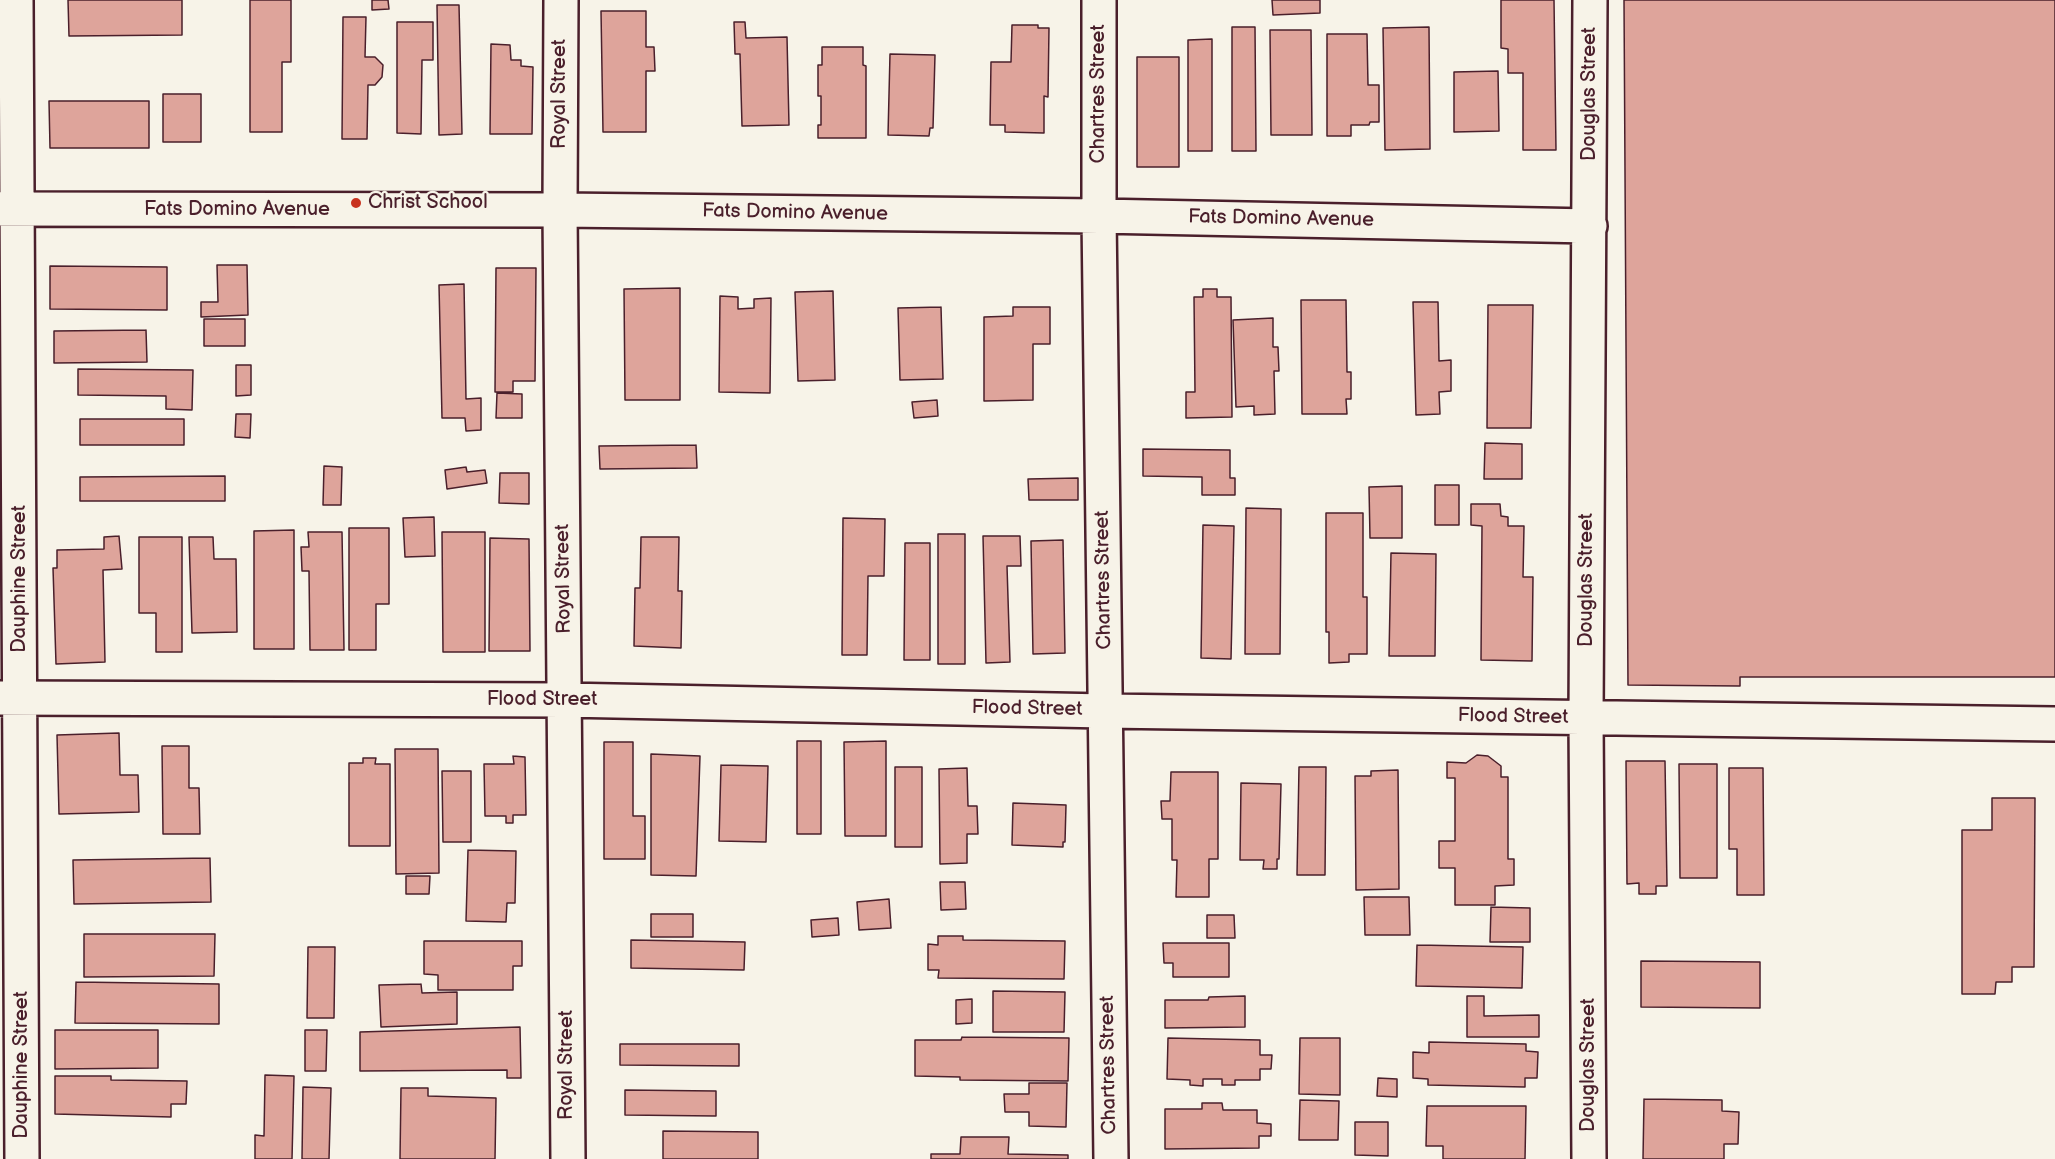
<!DOCTYPE html>
<html>
<head>
<meta charset="utf-8">
<style>
  body { margin:0 }
  canvas { display:block; background:#f7f3e8 }
</style>
</head>
<body>
<canvas width="2055" height="1159"></canvas>
<script>
const context = document.querySelector('canvas').getContext('2d');
context.lineJoin = 'round';
function paint(path, color) { context.fillStyle = color; context.fill(path, 'evenodd'); }
const poly = rows => new Path2D(rows.map(r => 'M' + r).join(''));
function stroke(path, color, width, dash) { context.strokeStyle = color; context.lineWidth = width; context.lineCap = dash ? 'butt' : 'round'; context.setLineDash(dash || []); context.stroke(path); }
function drawText(font, color, halo, rows, align = 'center') {
  context.font = font + ' "Balsamiq Sans",sans-serif'; context.lineWidth = 4.5; context.setLineDash([]); context.textBaseline = 'middle'; context.strokeStyle = halo; context.fillStyle = color; for (const [text, x, y, turn = 0] of rows) {
    context.save(); context.translate(x, y); context.rotate((+turn || 0) * Math.PI / 180); context.textAlign = isNaN(turn) ? turn : align; if (halo) context.strokeText(text, 0, 0); context.fillText(text, 0, 0); context.restore();
  }
}
const building = poly([
  [68,0,182,0,182,35,69,36,68,0],
  [250,0,291,0,291,62,282,62,282,132,250,132,250,0],
  [372,0,388,0,389,9,372,10,372,0],
  [1272,0,1320,0,1320,13,1273,15,1272,0],
  [1501,0,1554,0,1556,150,1523,150,1523,73,1508,73,1508,49,1501,48,1501,0],
  [1624,0,2055,0,2055,677,1740,677,1740,686,1628,685,1624,0],
  [437,5,459,5,462,134,439,135,437,5],
  [601,11,646,11,646,47,654,47,655,71,646,71,646,132,603,132,601,11],
  [343,17,366,17,365,57,375,57,383,65,382,77,375,85,368,85,367,139,342,139,343,17],
  [397,22,433,22,433,60,422,60,421,134,397,133,397,22],
  [734,22,745,22,746,38,787,37,789,125,742,126,740,54,735,54,734,22],
  [1012,25,1038,25,1038,28,1049,28,1048,97,1044,96,1044,133,1005,132,1005,125,990,125,991,62,1011,62,1012,25],
  [1232,27,1255,27,1256,151,1232,151,1232,27],
  [1429,27,1430,149,1385,150,1383,28,1429,27],
  [1270,30,1311,30,1312,135,1271,135,1270,30],
  [1327,34,1367,34,1368,85,1379,85,1379,122,1370,122,1369,125,1351,125,1351,136,1327,136,1327,34],
  [1212,39,1212,151,1188,151,1188,40,1212,39],
  [491,44,510,45,511,60,521,60,521,66,533,67,532,134,490,134,491,44],
  [822,47,863,47,863,65,866,66,866,138,818,138,818,125,821,125,821,96,818,96,818,65,822,65,822,47],
  [890,54,935,55,933,128,930,128,929,136,888,135,890,54],
  [1137,57,1179,57,1179,167,1137,167,1137,57],
  [1498,71,1499,131,1454,132,1454,72,1498,71],
  [163,94,201,94,201,142,163,142,163,94],
  [49,101,149,101,149,148,50,148,49,101],
  [217,265,247,265,248,315,201,317,201,302,218,302,217,265],
  [50,266,167,267,167,310,50,309,50,266],
  [496,268,536,268,535,381,513,381,513,392,495,392,496,268],
  [464,284,466,399,481,398,481,430,466,431,465,418,442,418,439,285,464,284],
  [680,288,680,400,625,400,624,289,680,288],
  [1203,289,1217,289,1217,297,1231,297,1232,417,1186,418,1186,392,1195,392,1194,297,1203,297,1203,289],
  [833,291,835,380,798,381,795,292,833,291],
  [720,296,738,297,738,309,754,308,754,299,771,298,770,393,719,392,720,296],
  [1301,300,1346,300,1347,372,1351,372,1351,399,1346,399,1347,414,1302,414,1301,300],
  [1413,302,1438,302,1439,361,1451,360,1451,391,1439,392,1440,414,1416,415,1413,302],
  [1488,305,1533,305,1531,428,1487,428,1488,305],
  [941,307,943,379,900,380,898,308,941,307],
  [1013,307,1050,307,1050,344,1033,344,1033,400,984,401,984,317,1013,316,1013,307],
  [1273,318,1273,347,1278,347,1279,371,1274,371,1275,414,1254,415,1254,406,1236,407,1233,320,1273,318],
  [204,319,245,319,245,346,204,346,204,319],
  [146,330,147,362,54,363,54,331,146,330],
  [236,365,251,365,251,395,236,396,236,365],
  [78,369,193,370,192,410,166,409,166,396,78,395,78,369],
  [497,393,522,394,522,418,496,418,497,393],
  [937,400,938,416,914,418,912,402,937,400],
  [236,414,251,414,250,438,235,437,236,414],
  [80,419,184,419,184,445,80,445,80,419],
  [1485,443,1522,444,1522,479,1484,479,1485,443],
  [696,445,697,468,600,469,599,446,696,445],
  [1143,449,1230,450,1230,478,1235,478,1235,495,1202,495,1202,477,1143,476,1143,449],
  [324,466,342,467,341,505,323,505,324,466],
  [466,467,467,472,485,470,487,483,447,489,445,470,466,467],
  [500,473,529,473,529,504,499,503,500,473],
  [225,476,225,501,80,501,80,477,225,476],
  [1078,478,1078,500,1029,500,1028,479,1078,478],
  [1435,485,1459,485,1459,525,1435,525,1435,485],
  [1402,486,1402,538,1370,538,1369,487,1402,486],
  [1471,504,1500,504,1501,516,1508,517,1508,526,1524,526,1523,577,1533,577,1532,661,1481,660,1482,526,1471,525,1471,504],
  [1246,508,1281,509,1280,654,1245,654,1246,508],
  [1326,513,1363,513,1363,597,1367,597,1367,654,1349,654,1349,662,1329,663,1329,632,1326,632,1326,513],
  [434,517,435,556,405,557,403,518,434,517],
  [843,518,885,519,884,576,868,576,867,655,842,655,843,518],
  [1203,525,1234,526,1231,659,1201,658,1203,525],
  [349,528,389,528,389,604,376,604,376,650,349,650,349,528],
  [294,530,294,649,254,649,254,531,294,530],
  [308,532,342,532,344,650,310,650,309,571,302,571,301,547,309,547,308,532],
  [442,532,485,532,485,652,443,652,442,532],
  [938,534,965,534,965,664,938,664,938,534],
  [119,536,122,569,103,570,105,662,56,664,53,568,57,568,57,550,104,549,104,537,119,536],
  [983,536,1020,536,1021,566,1007,566,1010,662,986,663,983,536],
  [139,537,182,537,182,652,156,652,156,613,139,613,139,537],
  [189,537,213,537,214,559,236,559,237,632,192,633,189,537],
  [641,537,679,537,678,591,682,591,681,648,634,646,635,588,640,588,641,537],
  [490,538,529,539,530,651,489,651,490,538],
  [1063,540,1065,653,1033,654,1031,541,1063,540],
  [905,543,930,543,930,660,904,660,905,543],
  [1391,553,1436,554,1435,656,1389,656,1391,553],
  [119,733,120,775,138,775,139,812,59,814,57,735,119,733],
  [797,741,821,741,821,834,797,834,797,741],
  [886,741,886,836,845,836,844,742,886,741],
  [604,742,633,742,633,816,645,816,645,859,604,859,604,742],
  [162,746,189,746,189,788,199,788,200,834,163,834,162,746],
  [395,749,438,749,439,873,396,874,395,749],
  [651,754,700,756,696,876,651,875,651,754],
  [1477,755,1488,756,1501,766,1501,777,1508,777,1508,859,1514,859,1514,885,1495,886,1495,905,1455,905,1455,868,1439,868,1439,841,1455,841,1455,778,1447,778,1447,762,1466,763,1477,755],
  [513,756,525,757,526,815,513,815,513,823,506,823,506,816,485,816,484,764,514,764,513,756],
  [363,758,376,758,375,764,390,764,390,846,349,846,349,763,363,763,363,758],
  [1626,761,1665,761,1667,886,1656,886,1656,894,1639,894,1639,883,1627,884,1626,761],
  [1679,764,1717,764,1717,878,1680,878,1679,764],
  [721,765,768,766,766,842,719,841,721,765],
  [895,767,922,767,922,847,895,847,895,767],
  [1299,767,1326,767,1325,875,1297,875,1299,767],
  [967,768,968,806,977,806,978,834,967,834,967,863,940,864,939,769,967,768],
  [1729,768,1763,768,1764,895,1737,895,1737,849,1729,849,1729,768],
  [1398,770,1399,889,1356,890,1355,776,1371,776,1371,771,1398,770],
  [442,771,471,771,471,842,443,842,442,771],
  [1171,772,1218,772,1218,859,1209,859,1209,897,1176,897,1177,860,1172,860,1172,819,1162,819,1161,801,1170,801,1171,772],
  [1241,783,1281,784,1279,859,1277,859,1277,869,1263,869,1264,860,1240,860,1241,783],
  [1992,798,2035,798,2034,967,2012,967,2012,982,1996,982,1995,994,1962,994,1962,830,1992,830,1992,798],
  [1013,803,1066,805,1065,842,1063,842,1063,847,1012,845,1013,803],
  [468,850,516,851,515,903,507,903,506,922,466,921,468,850],
  [210,858,211,902,74,904,73,860,210,858],
  [406,876,430,876,429,894,406,894,406,876],
  [940,882,965,882,966,909,941,910,940,882],
  [1364,897,1409,897,1410,935,1365,935,1364,897],
  [889,899,891,928,859,930,857,902,889,899],
  [1491,907,1530,908,1530,942,1490,942,1491,907],
  [651,914,693,914,693,937,651,937,651,914],
  [1207,915,1234,915,1235,938,1207,938,1207,915],
  [838,918,839,935,812,937,811,920,838,918],
  [84,934,215,934,214,976,84,977,84,934],
  [938,936,963,936,963,940,1065,941,1064,979,938,978,939,970,928,970,928,944,938,945,938,936],
  [631,940,745,942,744,970,631,968,631,940],
  [424,941,522,941,522,966,513,966,513,990,438,990,438,975,424,974,424,941],
  [1163,943,1229,943,1229,977,1173,977,1173,963,1164,963,1163,943],
  [1417,945,1523,947,1522,988,1416,986,1417,945],
  [308,947,335,947,334,1018,307,1018,308,947],
  [1641,961,1760,962,1760,1008,1641,1007,1641,961],
  [76,982,219,984,219,1024,75,1023,76,982],
  [421,984,422,993,457,992,457,1024,381,1027,379,985,421,984],
  [993,991,1065,992,1064,1032,993,1032,993,991],
  [1245,996,1245,1027,1165,1028,1165,1000,1208,1000,1209,997,1245,996],
  [1467,996,1484,996,1484,1016,1539,1015,1539,1037,1467,1037,1467,996],
  [972,999,972,1023,956,1024,956,1000,972,999],
  [520,1027,521,1078,507,1078,507,1070,360,1071,360,1032,520,1027],
  [55,1030,158,1030,158,1068,55,1069,55,1030],
  [305,1030,327,1030,326,1071,305,1071,305,1030],
  [962,1037,1069,1038,1068,1081,960,1080,960,1077,915,1076,915,1040,961,1040,962,1037],
  [1168,1038,1260,1040,1260,1055,1272,1055,1271,1069,1260,1069,1260,1080,1235,1080,1235,1085,1222,1085,1222,1079,1203,1079,1203,1086,1190,1085,1190,1080,1167,1079,1168,1038],
  [1300,1038,1340,1038,1340,1095,1299,1094,1300,1038],
  [1429,1042,1526,1044,1526,1051,1538,1052,1537,1078,1525,1078,1525,1087,1428,1085,1428,1079,1413,1078,1413,1052,1429,1053,1429,1042],
  [620,1044,739,1044,739,1066,620,1065,620,1044],
  [265,1075,294,1076,292,1159,255,1159,255,1135,264,1136,265,1075],
  [55,1076,111,1076,111,1080,187,1081,186,1104,171,1104,171,1117,55,1114,55,1076],
  [1378,1078,1397,1079,1397,1097,1377,1096,1378,1078],
  [1029,1083,1067,1083,1066,1127,1029,1126,1029,1112,1005,1112,1004,1094,1029,1094,1029,1083],
  [303,1087,331,1088,329,1159,302,1159,303,1087],
  [401,1088,428,1088,428,1096,496,1098,495,1159,400,1159,401,1088],
  [625,1090,716,1091,716,1116,625,1115,625,1090],
  [1644,1099,1722,1100,1722,1111,1739,1112,1738,1144,1724,1144,1724,1159,1643,1159,1644,1099],
  [1300,1100,1339,1101,1338,1140,1299,1140,1300,1100],
  [1202,1103,1222,1103,1223,1110,1257,1110,1257,1123,1271,1124,1271,1136,1259,1136,1259,1148,1165,1149,1165,1109,1202,1109,1202,1103],
  [1427,1106,1526,1106,1525,1159,1443,1159,1443,1146,1426,1146,1427,1106],
  [1355,1122,1388,1122,1388,1156,1355,1155,1355,1122],
  [663,1131,758,1132,758,1159,663,1159,663,1131],
  [961,1137,1009,1137,1008,1154,1068,1155,1068,1159,931,1159,931,1154,960,1154,961,1137]
]);
paint(building, '#dea49b');
stroke(building, '#4a1f2b', 1.5);
const minor = poly([
  [16,0,22,1159],
  [561,0,560,210,568,1159],
  [1099,0,1099,216,1111,1159],
  [0,209,560,210,1099,216,1590,226],
  [0,698,565,700,1105,711,2055,724],
  [1589,1159,1586,718,1590,0]
]);
stroke(minor, '#4a1f2b', 38);
stroke(minor, '#f7f3e8', 33);
for (const [x, y, r, color] of [
  [356,203,6,"#c8321e"]
]) { const dot = new Path2D(); dot.arc(x, y, r, 0, 2 * Math.PI); context.fillStyle = color; context.fill(dot); stroke(dot, '#f7f3e8', 2); }
drawText('20px', '#4a1f2b', '#f7f3e8', [
  ["Royal Street",560,94,-90],
  ["Chartres Street",1099,94,-90],
  ["Douglas Street",1590,94,-90],
  ["Fats Domino Avenue",237,210],
  ["Fats Domino Avenue",795,213,1],
  ["Fats Domino Avenue",1281,219,1],
  ["Dauphine Street",20,579,-90],
  ["Royal Street",564,579,-91],
  ["Chartres Street",1104,580,-91],
  ["Douglas Street",1587,580,-90],
  ["Flood Street",542,700],
  ["Flood Street",1027,709,1],
  ["Flood Street",1513,717,1],
  ["Dauphine Street",22,1065,-90],
  ["Royal Street",567,1065,-90],
  ["Chartres Street",1109,1065,-91],
  ["Douglas Street",1589,1065,-90]
]);
drawText('20px', '#4a1f2b', '#f7f3e8', [
  ["Christ School",368,203]
], 'left');
</script>
</body>
</html>
